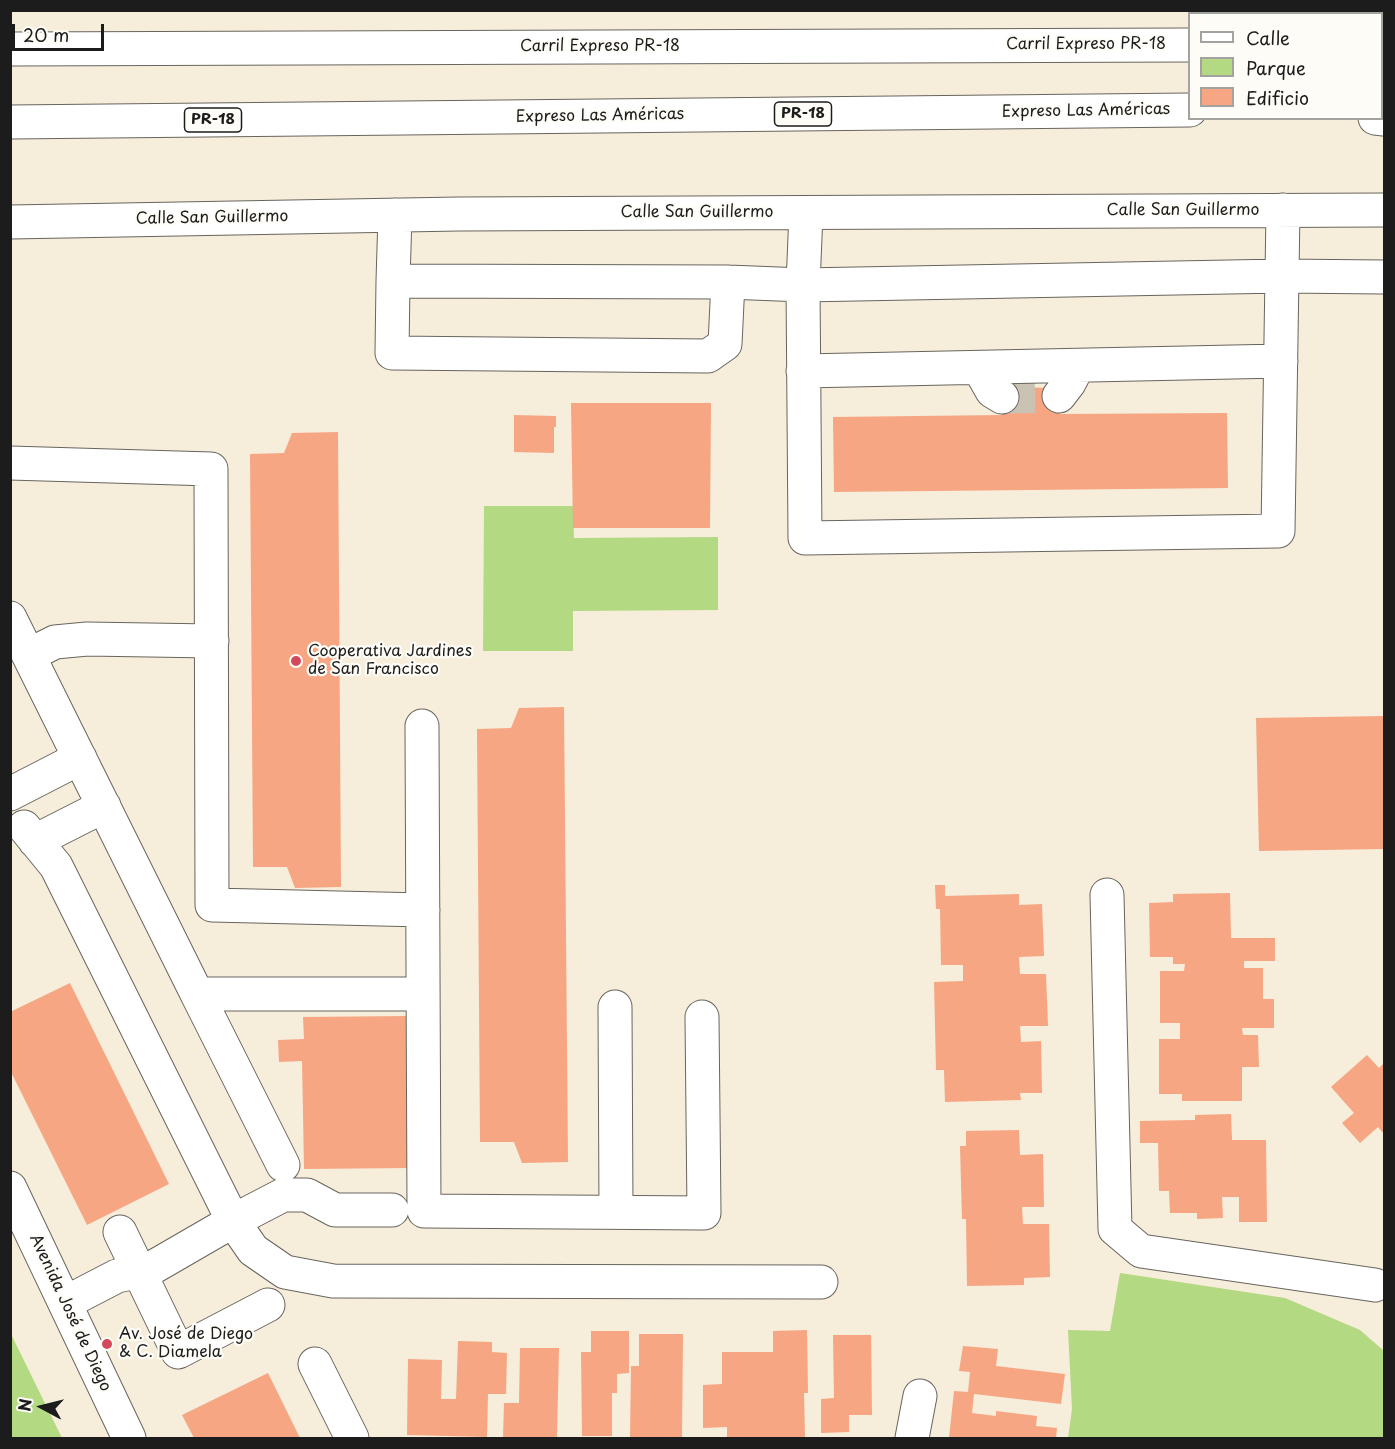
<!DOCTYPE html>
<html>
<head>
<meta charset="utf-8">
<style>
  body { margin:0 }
  #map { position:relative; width:1395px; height:1449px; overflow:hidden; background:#f6edda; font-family:"Playpen Sans",sans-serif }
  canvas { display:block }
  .frame { position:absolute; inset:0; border:12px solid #1c1c1c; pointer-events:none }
  .legend { position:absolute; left:1188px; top:12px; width:195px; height:108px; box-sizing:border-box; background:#fdfcf7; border:2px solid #a3a29f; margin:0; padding:8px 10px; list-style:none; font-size:18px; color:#1c1c1c }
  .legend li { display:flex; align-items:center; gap:12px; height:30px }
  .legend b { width:30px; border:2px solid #a3a29f }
  .north { position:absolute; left:12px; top:1377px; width:60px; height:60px; -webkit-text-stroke:4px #fdfcf7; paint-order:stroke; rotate:277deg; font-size:16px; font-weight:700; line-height:24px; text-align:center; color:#1c1c1c }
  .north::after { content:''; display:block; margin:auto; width:21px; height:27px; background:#1c1c1c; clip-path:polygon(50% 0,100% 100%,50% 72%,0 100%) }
  .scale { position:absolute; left:12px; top:24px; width:92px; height:27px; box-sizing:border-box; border:3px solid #1c1c1c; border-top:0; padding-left:8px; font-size:18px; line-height:21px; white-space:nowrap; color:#1c1c1c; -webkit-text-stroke:4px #fdfcf7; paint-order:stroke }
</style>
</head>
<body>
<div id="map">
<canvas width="1395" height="1449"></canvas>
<div class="frame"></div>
<ul class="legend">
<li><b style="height:8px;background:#fff"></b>Calle</li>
<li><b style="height:16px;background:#b3d982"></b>Parque</li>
<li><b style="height:16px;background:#f6a683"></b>Edificio</li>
</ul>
<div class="north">N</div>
<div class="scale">20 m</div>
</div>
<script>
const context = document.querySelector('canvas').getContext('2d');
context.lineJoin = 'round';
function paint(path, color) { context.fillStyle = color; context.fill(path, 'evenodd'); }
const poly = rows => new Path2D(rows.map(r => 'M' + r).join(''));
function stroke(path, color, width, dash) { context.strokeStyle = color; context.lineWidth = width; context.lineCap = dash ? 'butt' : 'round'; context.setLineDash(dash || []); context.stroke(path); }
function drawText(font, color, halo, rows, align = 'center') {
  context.font = font + ' "Playpen Sans",sans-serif'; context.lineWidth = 4.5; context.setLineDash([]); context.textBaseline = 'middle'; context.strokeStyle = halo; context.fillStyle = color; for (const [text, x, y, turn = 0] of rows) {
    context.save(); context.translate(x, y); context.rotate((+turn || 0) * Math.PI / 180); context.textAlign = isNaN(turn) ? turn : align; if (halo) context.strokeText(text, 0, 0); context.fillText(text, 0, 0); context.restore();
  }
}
paint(poly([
  [484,506,573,506,574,538,718,537,718,610,573,611,573,651,483,651],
  [1120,1273,1285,1298,1360,1330,1384,1351,1384,1438,1068,1438,1072,1409,1068,1330,1110,1331],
  [11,1334,62,1438,11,1438]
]), '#b3d982');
paint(poly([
  [1002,387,1059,388,1060,414,1227,413,1228,488,834,492,833,417,1002,415],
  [571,403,711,403,710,528,573,528],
  [514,415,556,416,556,427,554,427,554,453,514,452],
  [338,432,341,887,295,888,287,867,253,867,250,454,284,453,292,433],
  [564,707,568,1162,522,1163,514,1142,480,1142,477,729,511,728,519,708],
  [1384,716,1384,849,1259,851,1256,718],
  [935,885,945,885,945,896,1019,894,1019,905,1042,904,1044,956,1019,957,1020,974,1046,974,1048,1026,1020,1026,1021,1042,1041,1041,1042,1093,1020,1093,1021,1100,945,1102,944,1070,936,1070,934,982,963,981,963,965,941,965,940,909,936,909],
  [1230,893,1231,938,1275,938,1275,961,1244,961,1244,968,1263,968,1263,999,1274,999,1274,1028,1242,1028,1243,1035,1258,1035,1259,1067,1242,1067,1242,1101,1182,1101,1182,1094,1159,1094,1159,1039,1180,1039,1180,1023,1160,1023,1160,971,1184,971,1185,964,1173,964,1173,957,1150,957,1149,903,1173,902,1173,894],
  [70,983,169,1184,87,1225,10,1070,10,1012],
  [407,1016,409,1168,304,1169,302,1061,279,1062,278,1040,304,1039,303,1017],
  [1367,1055,1379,1068,1384,1063,1384,1134,1378,1127,1360,1143,1342,1123,1354,1113,1331,1087],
  [1231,1114,1232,1140,1266,1140,1267,1222,1239,1222,1239,1197,1222,1197,1223,1218,1197,1219,1197,1213,1170,1213,1169,1191,1159,1191,1158,1143,1140,1143,1140,1121,1195,1120,1195,1115],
  [1019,1130,1020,1155,1043,1154,1044,1207,1022,1207,1023,1224,1049,1224,1050,1277,1024,1278,1024,1285,967,1286,966,1219,962,1219,960,1146,966,1146,966,1131],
  [807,1330,808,1393,804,1393,805,1438,727,1438,727,1427,703,1428,703,1385,722,1384,722,1352,773,1352,773,1331],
  [591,1331,629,1331,629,1373,617,1374,617,1393,612,1393,612,1436,582,1436,581,1352,591,1352],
  [639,1334,683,1334,682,1438,630,1438,631,1366,639,1366],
  [833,1335,871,1335,872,1415,849,1415,849,1432,821,1433,821,1399,834,1398],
  [458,1341,492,1342,492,1352,507,1353,506,1394,488,1394,487,1437,407,1435,408,1359,442,1360,441,1399,456,1399],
  [963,1346,998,1349,996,1366,1065,1374,1061,1404,974,1394,972,1413,996,1416,996,1411,1037,1416,1036,1426,1057,1428,1056,1438,949,1438,954,1391,968,1392,970,1372,959,1371],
  [520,1348,559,1348,557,1438,503,1438,504,1403,519,1403],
  [268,1373,300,1438,194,1438,182,1415]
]), '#f6a683');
stroke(poly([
  [1002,397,1059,396]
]), '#cac3b4', 33, [33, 16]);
const minor = poly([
  [806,213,803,285,805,538,1278,531,1283,210],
  [10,222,459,214,1384,210],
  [393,281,395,215],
  [728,282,725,344,708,356,392,353,393,281,728,282,803,285,1282,276,1384,277],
  [979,368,992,391,1002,397],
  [803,371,1281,361],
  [1059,396,1069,383,1078,366],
  [10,463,211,469,212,905,423,910],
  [10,618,197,994],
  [29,655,55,642,87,639,212,641],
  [422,726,424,1211,704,1213,702,1017],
  [10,794,80,758],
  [24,827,56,866,233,1221,253,1250,285,1272,333,1281,821,1282],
  [35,841,104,806],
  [1107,895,1115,1229,1141,1251,1375,1285],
  [615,1007,616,1212],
  [283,1165,197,994,423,994],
  [10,1188,129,1438],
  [120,1232,178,1352,268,1305],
  [65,1303,117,1276,150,1269,233,1221,283,1195,307,1195,335,1210,392,1210],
  [315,1364,352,1438],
  [912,1438,920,1396]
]);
const highway = poly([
  [1382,47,1384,47],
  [10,49,1190,45],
  [1375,118,1384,119],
  [10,122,1190,110]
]);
stroke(minor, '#68655e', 35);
stroke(highway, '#68655e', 35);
stroke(minor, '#fff', 33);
stroke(highway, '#fff', 33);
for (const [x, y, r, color] of [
  [296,661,6,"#d1495b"],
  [107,1344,6,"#d1495b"]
]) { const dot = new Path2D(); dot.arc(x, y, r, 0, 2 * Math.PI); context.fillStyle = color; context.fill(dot); stroke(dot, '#fdfcf7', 2); }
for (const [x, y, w] of [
  [803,114,57],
  [213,120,57]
]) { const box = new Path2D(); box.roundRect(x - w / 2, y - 12, w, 24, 4.5); context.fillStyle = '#fdfcf7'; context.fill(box); stroke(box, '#1c1c1c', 1.5); }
drawText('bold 15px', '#1c1c1c', null, [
  ["PR-18",803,114],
  ["PR-18",213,120]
]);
drawText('16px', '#1c1c1c', '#fdfcf7', [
  ["Carril Expreso PR-18",1086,45],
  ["Carril Expreso PR-18",600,47],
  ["Expreso Las Américas",1086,111,-1],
  ["Expreso Las Américas",600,116,-1],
  ["Calle San Guillermo",1183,211],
  ["Calle San Guillermo",697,213],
  ["Calle San Guillermo",212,218,-1],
  ["Avenida José de Diego",70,1313,65]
]);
drawText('16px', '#1c1c1c', '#fdfcf7', [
  ["Cooperativa Jardines",308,652],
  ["de San Francisco",308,670],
  ["Av. José de Diego",119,1335],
  ["& C. Diamela",119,1353]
], 'left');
</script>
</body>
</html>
